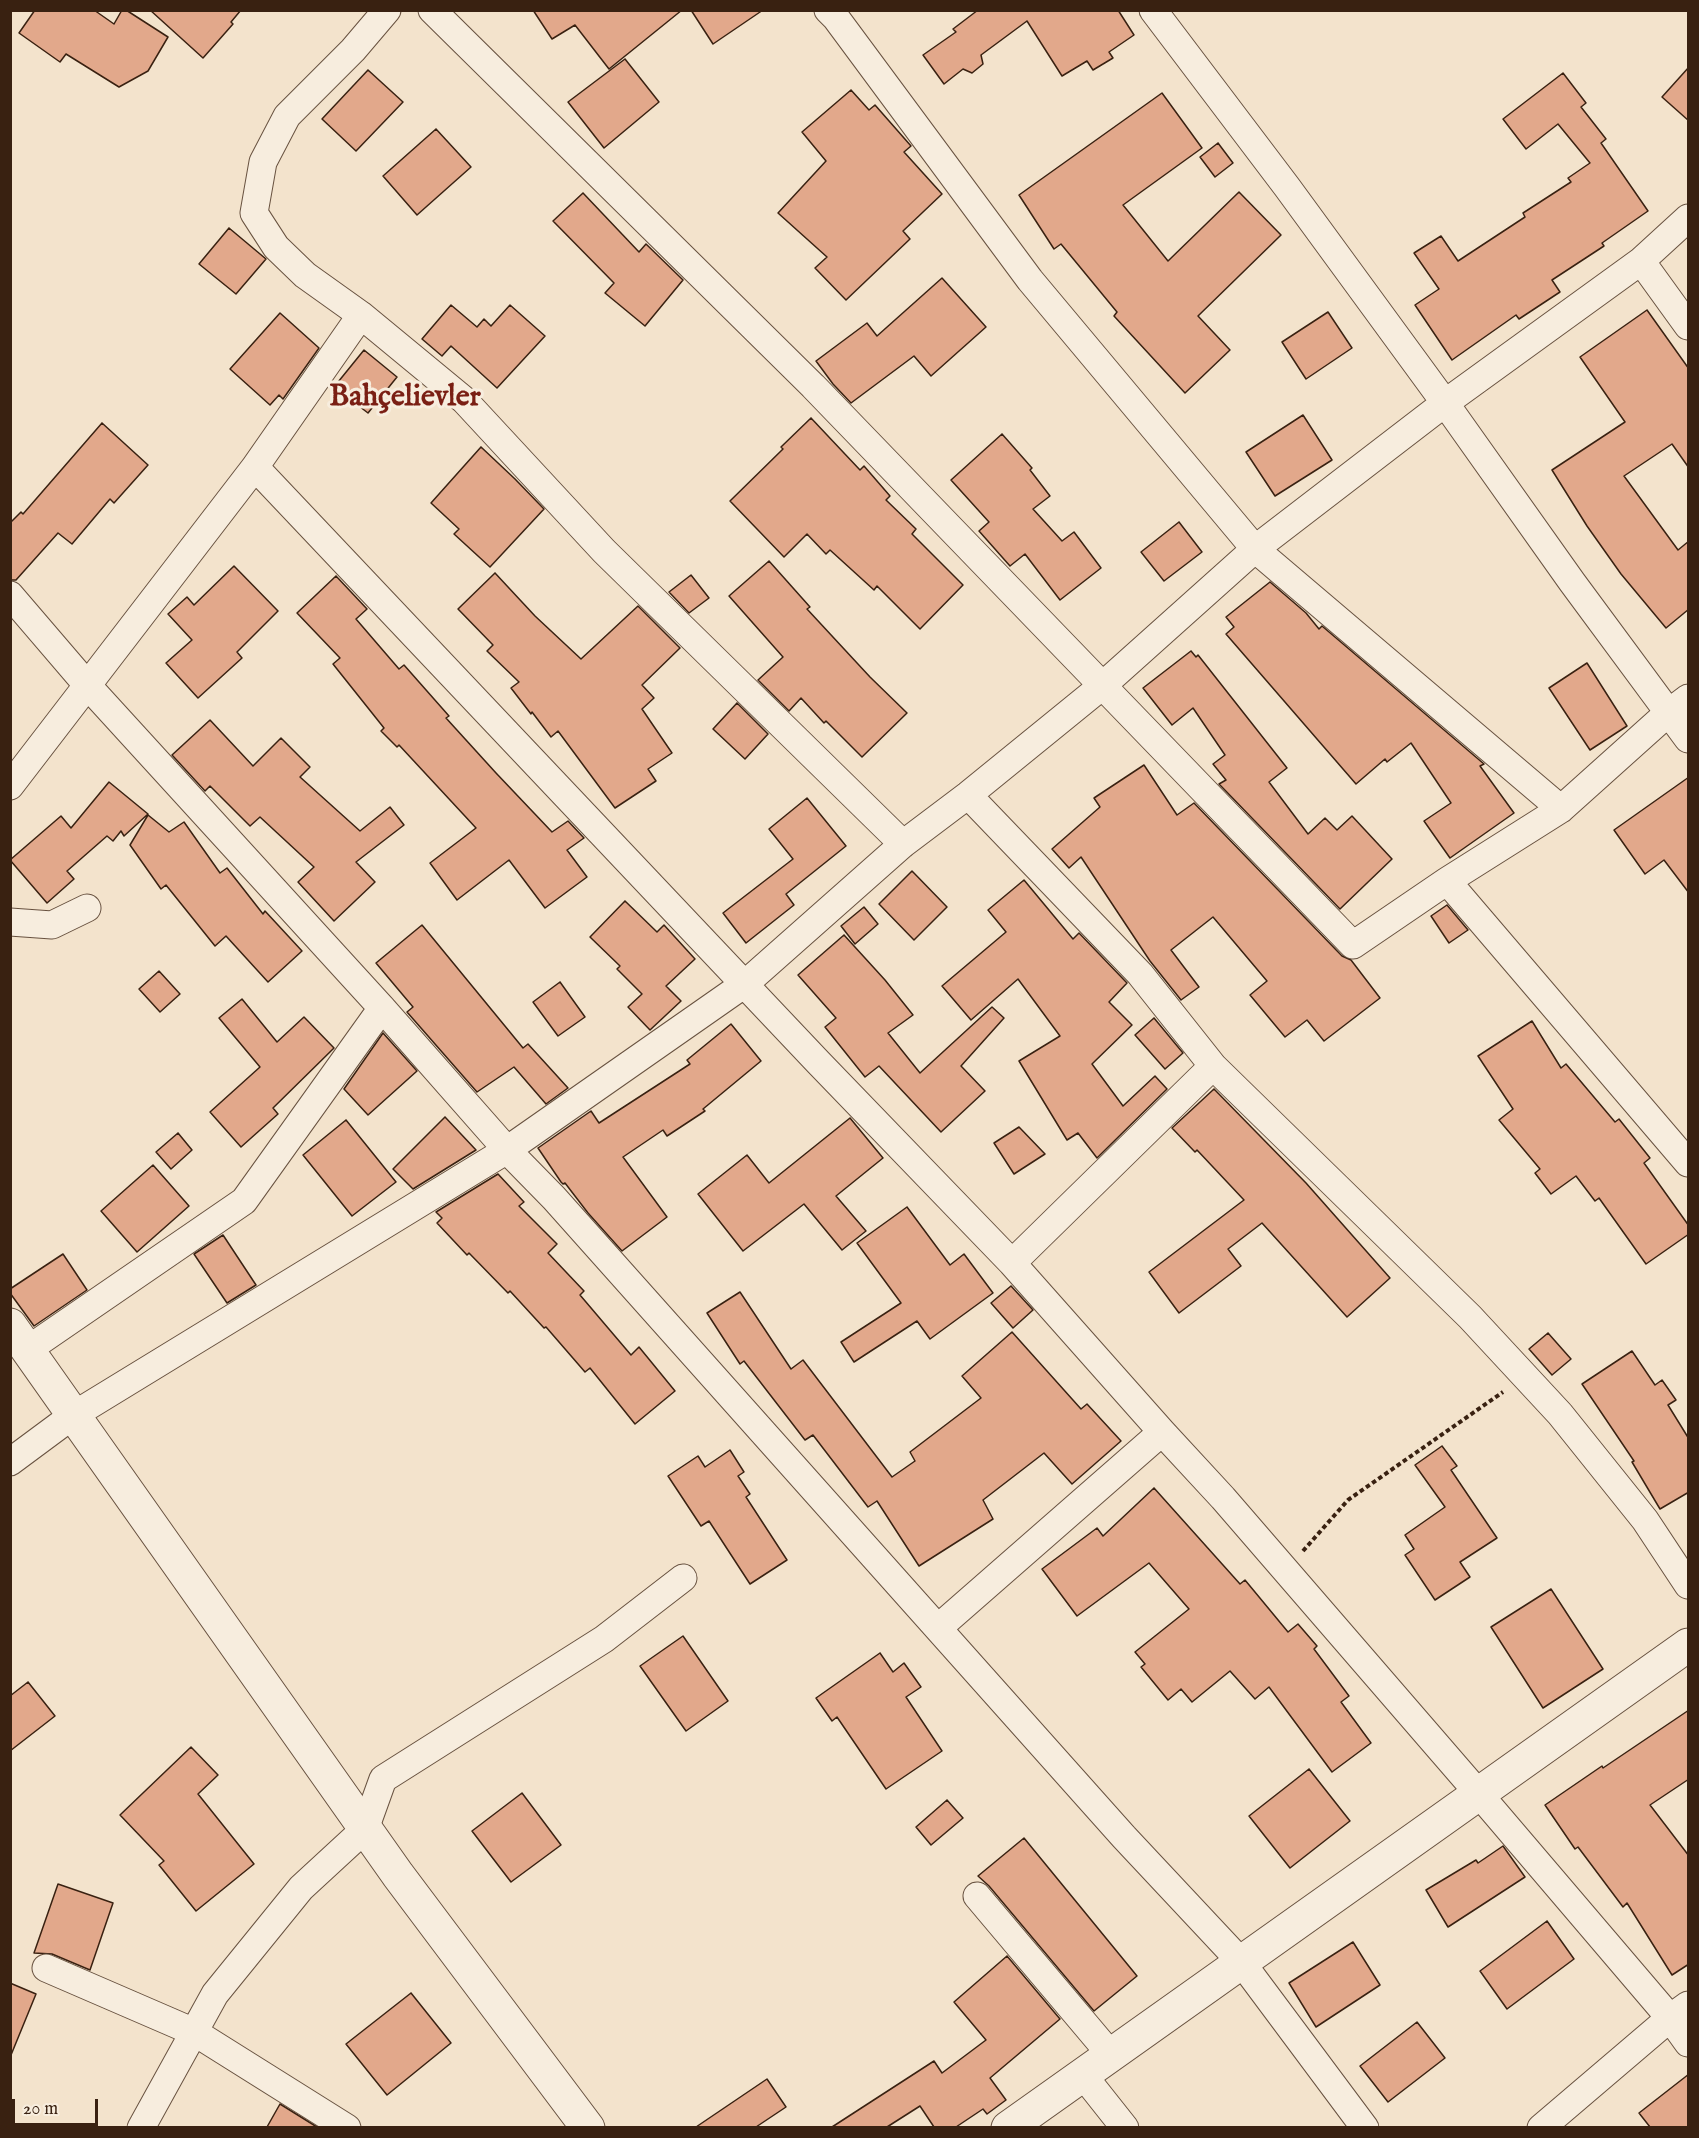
<!DOCTYPE html>
<html>
<head>
<meta charset="utf-8">
<style>
  body { margin:0 }
  #map { position:relative; width:1699px; height:2138px; overflow:hidden; background:#f3e3cc; font-family:"IM FELL English",serif }
  canvas { display:block }
  .frame { position:absolute; inset:0; border:12px solid #392111; pointer-events:none }
  .scale { position:absolute; left:12px; top:2099px; width:86px; height:27px; box-sizing:border-box; border:3px solid #392111; border-top:0; padding-left:8px; font-size:18px; line-height:21px; white-space:nowrap; color:#392111; -webkit-text-stroke:4px #f7edde; paint-order:stroke }
</style>
</head>
<body>
<div id="map">
<canvas width="1699" height="2138"></canvas>
<div class="frame"></div>
<div class="scale">20 m</div>
</div>
<script>
const context = document.querySelector('canvas').getContext('2d');
context.lineJoin = 'round';
function paint(path, color) { context.fillStyle = color; context.fill(path, 'evenodd'); }
const poly = rows => new Path2D(rows.map(r => 'M' + r).join(''));
function stroke(path, color, width, dash) { context.strokeStyle = color; context.lineWidth = width; context.lineCap = dash ? 'butt' : 'round'; context.setLineDash(dash || []); context.stroke(path); }
function drawText(font, color, halo, rows, align = 'center') {
  context.font = font + ' "IM FELL English",serif'; context.lineWidth = 6; context.setLineDash([]); context.textBaseline = 'middle'; context.strokeStyle = halo; context.fillStyle = color; for (const [text, x, y, turn = 0] of rows) {
    context.save(); context.translate(x, y); context.rotate((+turn || 0) * Math.PI / 180); context.textAlign = isNaN(turn) ? turn : align; if (halo) context.strokeText(text, 0, 0); context.fillText(text, 0, 0); context.restore();
  }
}
const building = poly([
  [35,10,94,10,114,24,122,10,126,10,168,37,148,71,119,87,66,54,60,62,19,33,35,10],
  [150,10,241,10,231,22,233,24,203,58,150,10],
  [533,10,682,10,609,69,575,25,552,39,533,10],
  [691,10,763,10,713,44,691,10],
  [978,10,1118,10,1134,35,1109,52,1113,58,1093,70,1087,61,1062,76,1027,21,981,55,983,64,972,73,963,69,944,84,923,55,956,32,953,29,978,10],
  [625,59,659,102,604,148,568,102,625,59],
  [1689,67,1689,121,1662,97,1689,67],
  [368,70,403,102,356,151,322,119,368,70],
  [1563,73,1586,103,1581,107,1606,139,1601,143,1648,211,1602,243,1604,246,1552,280,1560,292,1519,319,1516,315,1452,360,1415,305,1439,289,1414,253,1441,236,1458,261,1525,217,1523,213,1571,182,1568,178,1590,163,1558,124,1526,149,1503,119,1563,73],
  [851,90,869,110,875,105,911,146,904,152,942,194,903,231,910,239,846,300,815,268,827,257,778,213,826,161,802,132,851,90],
  [1162,93,1202,148,1123,205,1168,261,1239,192,1281,235,1198,316,1230,350,1185,393,1114,316,1117,312,1061,244,1054,249,1019,195,1162,93],
  [436,129,471,167,417,215,383,176,436,129],
  [1218,143,1233,163,1215,177,1200,157,1218,143],
  [583,193,639,252,646,244,683,280,645,326,605,293,614,283,553,221,583,193],
  [229,228,266,259,236,294,199,264,229,228],
  [942,278,986,327,931,376,914,356,851,403,833,384,816,361,867,323,877,336,942,278],
  [451,305,477,327,484,319,491,326,510,305,545,336,497,388,451,346,442,356,422,339,451,305],
  [1647,310,1689,369,1689,468,1672,444,1624,476,1678,550,1689,541,1689,609,1666,628,1621,574,1587,526,1552,470,1625,422,1580,357,1647,310],
  [1328,312,1352,348,1306,379,1282,342,1328,312],
  [280,313,319,348,283,399,279,395,270,405,230,369,280,313],
  [364,350,397,377,368,413,334,387,364,350],
  [1303,415,1332,460,1275,496,1246,452,1303,415],
  [811,418,860,470,864,466,890,496,886,500,916,529,912,534,963,585,920,629,877,586,874,590,830,550,826,554,807,534,784,557,730,501,783,449,781,447,811,418],
  [102,423,148,465,114,503,110,499,72,544,58,533,16,580,10,580,10,523,21,512,23,514,102,423],
  [1002,434,1032,468,1030,470,1050,496,1033,509,1062,541,1074,532,1101,568,1060,600,1025,554,1010,566,979,531,989,522,951,480,1002,434],
  [481,447,515,479,544,509,490,567,454,534,459,529,431,503,481,447],
  [1179,522,1202,552,1164,581,1141,552,1179,522],
  [769,561,810,607,807,609,870,677,907,713,862,757,826,721,824,723,801,698,789,711,758,680,783,657,729,596,769,561],
  [234,566,278,611,237,652,242,658,198,698,166,663,192,640,168,614,187,597,194,605,234,566],
  [495,573,535,616,581,659,638,606,680,648,642,685,654,698,642,709,672,753,648,769,656,781,615,808,558,731,551,737,532,712,531,714,511,688,519,682,487,651,493,645,458,609,495,573],
  [691,575,709,598,689,613,669,592,691,575],
  [336,576,367,609,356,619,399,669,404,665,449,716,446,718,496,773,552,832,568,821,584,838,567,850,587,877,545,908,509,860,457,900,430,863,476,828,399,745,397,747,381,731,384,728,333,664,340,658,297,613,336,576],
  [1270,582,1306,613,1319,629,1322,626,1484,764,1480,766,1514,813,1450,858,1424,821,1451,803,1411,743,1387,762,1385,759,1356,784,1226,634,1234,627,1226,617,1270,582],
  [1191,651,1196,657,1198,655,1287,768,1269,782,1308,834,1325,818,1337,830,1352,816,1392,859,1340,909,1219,784,1226,780,1213,764,1225,755,1193,708,1172,725,1143,688,1191,651],
  [1587,663,1627,726,1590,750,1549,688,1587,663],
  [737,703,768,734,745,759,713,729,737,703],
  [210,720,253,766,281,738,310,767,300,777,360,831,390,807,404,825,356,862,375,882,334,921,298,882,314,867,260,817,250,826,210,786,205,791,172,755,210,720],
  [1144,765,1177,815,1194,803,1342,956,1351,960,1380,998,1324,1041,1307,1020,1285,1037,1250,995,1267,981,1213,917,1171,950,1199,987,1181,1000,1150,961,1081,857,1069,868,1052,849,1100,807,1094,798,1144,765],
  [1689,777,1689,893,1664,860,1645,874,1614,830,1689,777],
  [109,782,148,814,124,836,121,831,113,841,107,836,67,871,74,879,47,903,10,860,61,816,71,828,109,782],
  [807,798,846,846,786,894,794,905,746,943,723,913,793,859,769,829,807,798],
  [148,815,169,832,184,822,220,873,227,868,263,914,265,911,302,951,268,982,226,936,215,946,166,885,161,889,130,845,148,815],
  [912,871,947,907,914,940,879,904,912,871],
  [1024,880,1073,939,1079,933,1127,983,1109,1002,1132,1025,1092,1064,1123,1106,1155,1076,1167,1089,1097,1158,1078,1133,1067,1140,1019,1061,1060,1036,1018,979,971,1020,942,986,1006,932,988,910,1024,880],
  [625,901,657,932,664,925,695,959,666,986,681,1001,650,1030,628,1007,642,994,617,969,620,966,590,937,625,901],
  [1447,905,1468,930,1449,943,1431,916,1447,905],
  [864,907,878,924,855,944,841,926,864,907],
  [422,925,523,1048,528,1044,568,1088,546,1104,514,1067,477,1092,407,1012,413,1007,376,963,422,925],
  [844,935,885,980,913,1015,888,1033,920,1073,992,1007,1004,1018,961,1066,985,1091,941,1132,879,1066,865,1077,825,1027,836,1018,798,975,844,935],
  [159,971,180,994,160,1012,139,989,159,971],
  [560,982,585,1017,558,1036,533,1002,560,982],
  [242,999,277,1042,304,1017,334,1048,273,1108,278,1114,241,1147,210,1112,260,1067,219,1018,242,999],
  [1154,1018,1183,1053,1165,1069,1135,1035,1154,1018],
  [1532,1021,1561,1068,1566,1064,1615,1122,1619,1119,1650,1158,1644,1163,1689,1226,1689,1234,1646,1264,1599,1198,1595,1201,1576,1176,1551,1194,1535,1173,1540,1169,1499,1120,1513,1109,1478,1056,1532,1021],
  [731,1024,761,1061,703,1109,705,1111,667,1136,663,1130,623,1157,667,1217,622,1251,588,1213,565,1183,563,1184,561,1182,538,1148,591,1111,599,1123,690,1064,687,1060,731,1024],
  [383,1033,417,1071,368,1115,344,1089,383,1033],
  [1214,1089,1306,1183,1390,1278,1347,1317,1262,1223,1228,1249,1241,1266,1179,1313,1149,1272,1244,1200,1197,1150,1195,1152,1172,1128,1214,1089],
  [445,1117,476,1150,413,1189,393,1169,445,1117],
  [850,1118,883,1158,836,1196,866,1231,842,1250,804,1204,743,1251,698,1194,747,1155,769,1183,850,1118],
  [346,1120,396,1182,352,1216,303,1155,346,1120],
  [1019,1127,1045,1154,1014,1174,994,1143,1019,1127],
  [178,1133,192,1150,171,1169,156,1152,178,1133],
  [153,1165,189,1206,137,1252,101,1211,153,1165],
  [498,1174,524,1202,519,1206,557,1244,548,1253,584,1291,580,1295,631,1355,639,1347,675,1391,635,1424,590,1368,585,1372,546,1327,544,1328,510,1291,508,1293,469,1253,467,1255,437,1223,442,1218,436,1212,498,1174],
  [907,1207,950,1265,964,1254,993,1293,930,1339,917,1321,854,1362,841,1342,901,1303,857,1243,907,1207],
  [223,1235,256,1285,227,1303,194,1254,223,1235],
  [63,1254,87,1290,34,1326,10,1293,10,1289,63,1254],
  [1011,1286,1033,1310,1013,1328,991,1303,1011,1286],
  [740,1292,791,1369,803,1360,892,1477,915,1461,910,1452,981,1398,962,1376,1012,1332,1081,1409,1087,1404,1121,1441,1072,1484,1044,1453,983,1500,993,1519,919,1566,877,1501,868,1507,813,1435,805,1440,744,1361,740,1364,707,1313,740,1292],
  [1548,1333,1571,1359,1552,1375,1529,1349,1548,1333],
  [1632,1351,1655,1385,1662,1380,1676,1400,1668,1405,1689,1439,1689,1492,1660,1509,1632,1462,1634,1461,1582,1384,1632,1351],
  [1442,1446,1457,1466,1451,1470,1497,1538,1460,1562,1470,1577,1435,1600,1405,1555,1414,1549,1405,1535,1445,1507,1415,1465,1442,1446],
  [730,1450,744,1472,738,1476,750,1494,746,1497,787,1560,750,1584,709,1521,701,1526,668,1476,698,1456,705,1467,730,1450],
  [1154,1488,1240,1584,1245,1580,1288,1632,1298,1624,1317,1646,1314,1649,1349,1696,1341,1702,1371,1743,1332,1772,1269,1687,1255,1699,1230,1671,1192,1702,1181,1689,1168,1700,1141,1667,1145,1664,1135,1652,1189,1609,1149,1563,1077,1616,1042,1569,1097,1528,1103,1536,1154,1488],
  [1551,1589,1603,1669,1543,1708,1491,1627,1551,1589],
  [683,1636,728,1701,686,1731,640,1666,683,1636],
  [880,1653,893,1672,904,1663,921,1687,906,1697,942,1751,886,1789,837,1717,832,1721,816,1698,880,1653],
  [28,1682,55,1716,10,1751,10,1696,28,1682],
  [1689,1710,1689,1779,1650,1805,1689,1856,1689,1964,1672,1975,1627,1903,1623,1907,1578,1847,1575,1849,1545,1805,1602,1766,1603,1768,1689,1710],
  [191,1747,218,1775,198,1794,254,1864,196,1911,159,1865,164,1861,120,1815,191,1747],
  [1309,1769,1350,1821,1290,1868,1249,1816,1309,1769],
  [522,1793,561,1845,511,1882,472,1831,522,1793],
  [947,1800,963,1818,931,1845,916,1827,947,1800],
  [1024,1838,1137,1976,1094,2011,989,1886,978,1876,1024,1838],
  [1503,1846,1525,1877,1448,1927,1426,1890,1476,1860,1478,1863,1503,1846],
  [58,1884,113,1903,90,1970,52,1954,34,1953,58,1884],
  [1547,1921,1574,1959,1507,2009,1480,1971,1547,1921],
  [1353,1942,1380,1985,1316,2027,1289,1983,1353,1942],
  [1007,1956,1060,2019,990,2078,1006,2100,987,2114,983,2109,956,2127,934,2127,920,2106,887,2127,832,2127,934,2061,942,2073,986,2040,954,2002,1007,1956],
  [10,1983,36,1994,11,2055,10,2055,10,1983],
  [411,1993,451,2043,387,2095,346,2044,411,1993],
  [1417,2022,1445,2058,1388,2102,1360,2066,1417,2022],
  [1689,2074,1689,2127,1650,2127,1639,2113,1689,2074],
  [767,2079,786,2107,756,2127,696,2127,767,2079],
  [280,2104,317,2127,267,2127,280,2104]
]);
paint(building, '#e2a88b');
stroke(building, '#392111', 1.5);
const minor = poly([
  [387,10,353,50,287,116,263,162,254,213,276,247,305,275,361,315,464,400,604,551,903,844],
  [432,10,813,386,1353,945,1447,881,1561,809,1668,713,1688,698],
  [828,10,836,18,1030,280,1255,549,1561,809],
  [1153,10,1287,187,1445,403,1572,582,1688,739],
  [1641,261,1688,326],
  [255,467,818,1062,1012,1263,1162,1432,1223,1498,1479,1794,1670,2018,1688,2043],
  [10,595,88,686,382,1008,507,1150,554,1198,1124,1837,1242,1963,1365,2128],
  [10,786,255,467,361,315],
  [968,795,1140,974,1213,1066,1470,1317,1560,1414,1645,1520,1688,1585],
  [1447,881,1688,1163],
  [10,922,52,925,87,908],
  [1012,1263,1213,1066],
  [27,1350,244,1201,382,1008],
  [10,1462,72,1416,507,1150,746,983,903,844,968,795,1102,686,1255,549,1445,403,1641,261,1688,218],
  [938,1628,1162,1432],
  [977,1896,1111,2055],
  [46,1968,194,2032,347,2128],
  [1083,2075,1125,2128],
  [141,2128,215,1994,301,1888,365,1829,383,1779,604,1639,683,1578],
  [1541,2128,1670,2018,1688,2005]
]);
const tertiary = poly([
  [10,1325,398,1875,588,2128],
  [1008,2128,1688,1645]
]);
stroke(minor, '#685240', 29);
stroke(tertiary, '#685240', 35);
stroke(poly([
  [1303,1551,1348,1500,1503,1392]
]), '#392111', 4, [4.5, 3]);
stroke(minor, '#f7edde', 27);
stroke(tertiary, '#f7edde', 33);
drawText('bold 30px', '#7a1f14', '#f7edde', [
  ["Bahçelievler",405,399]
]);
</script>
</body>
</html>
